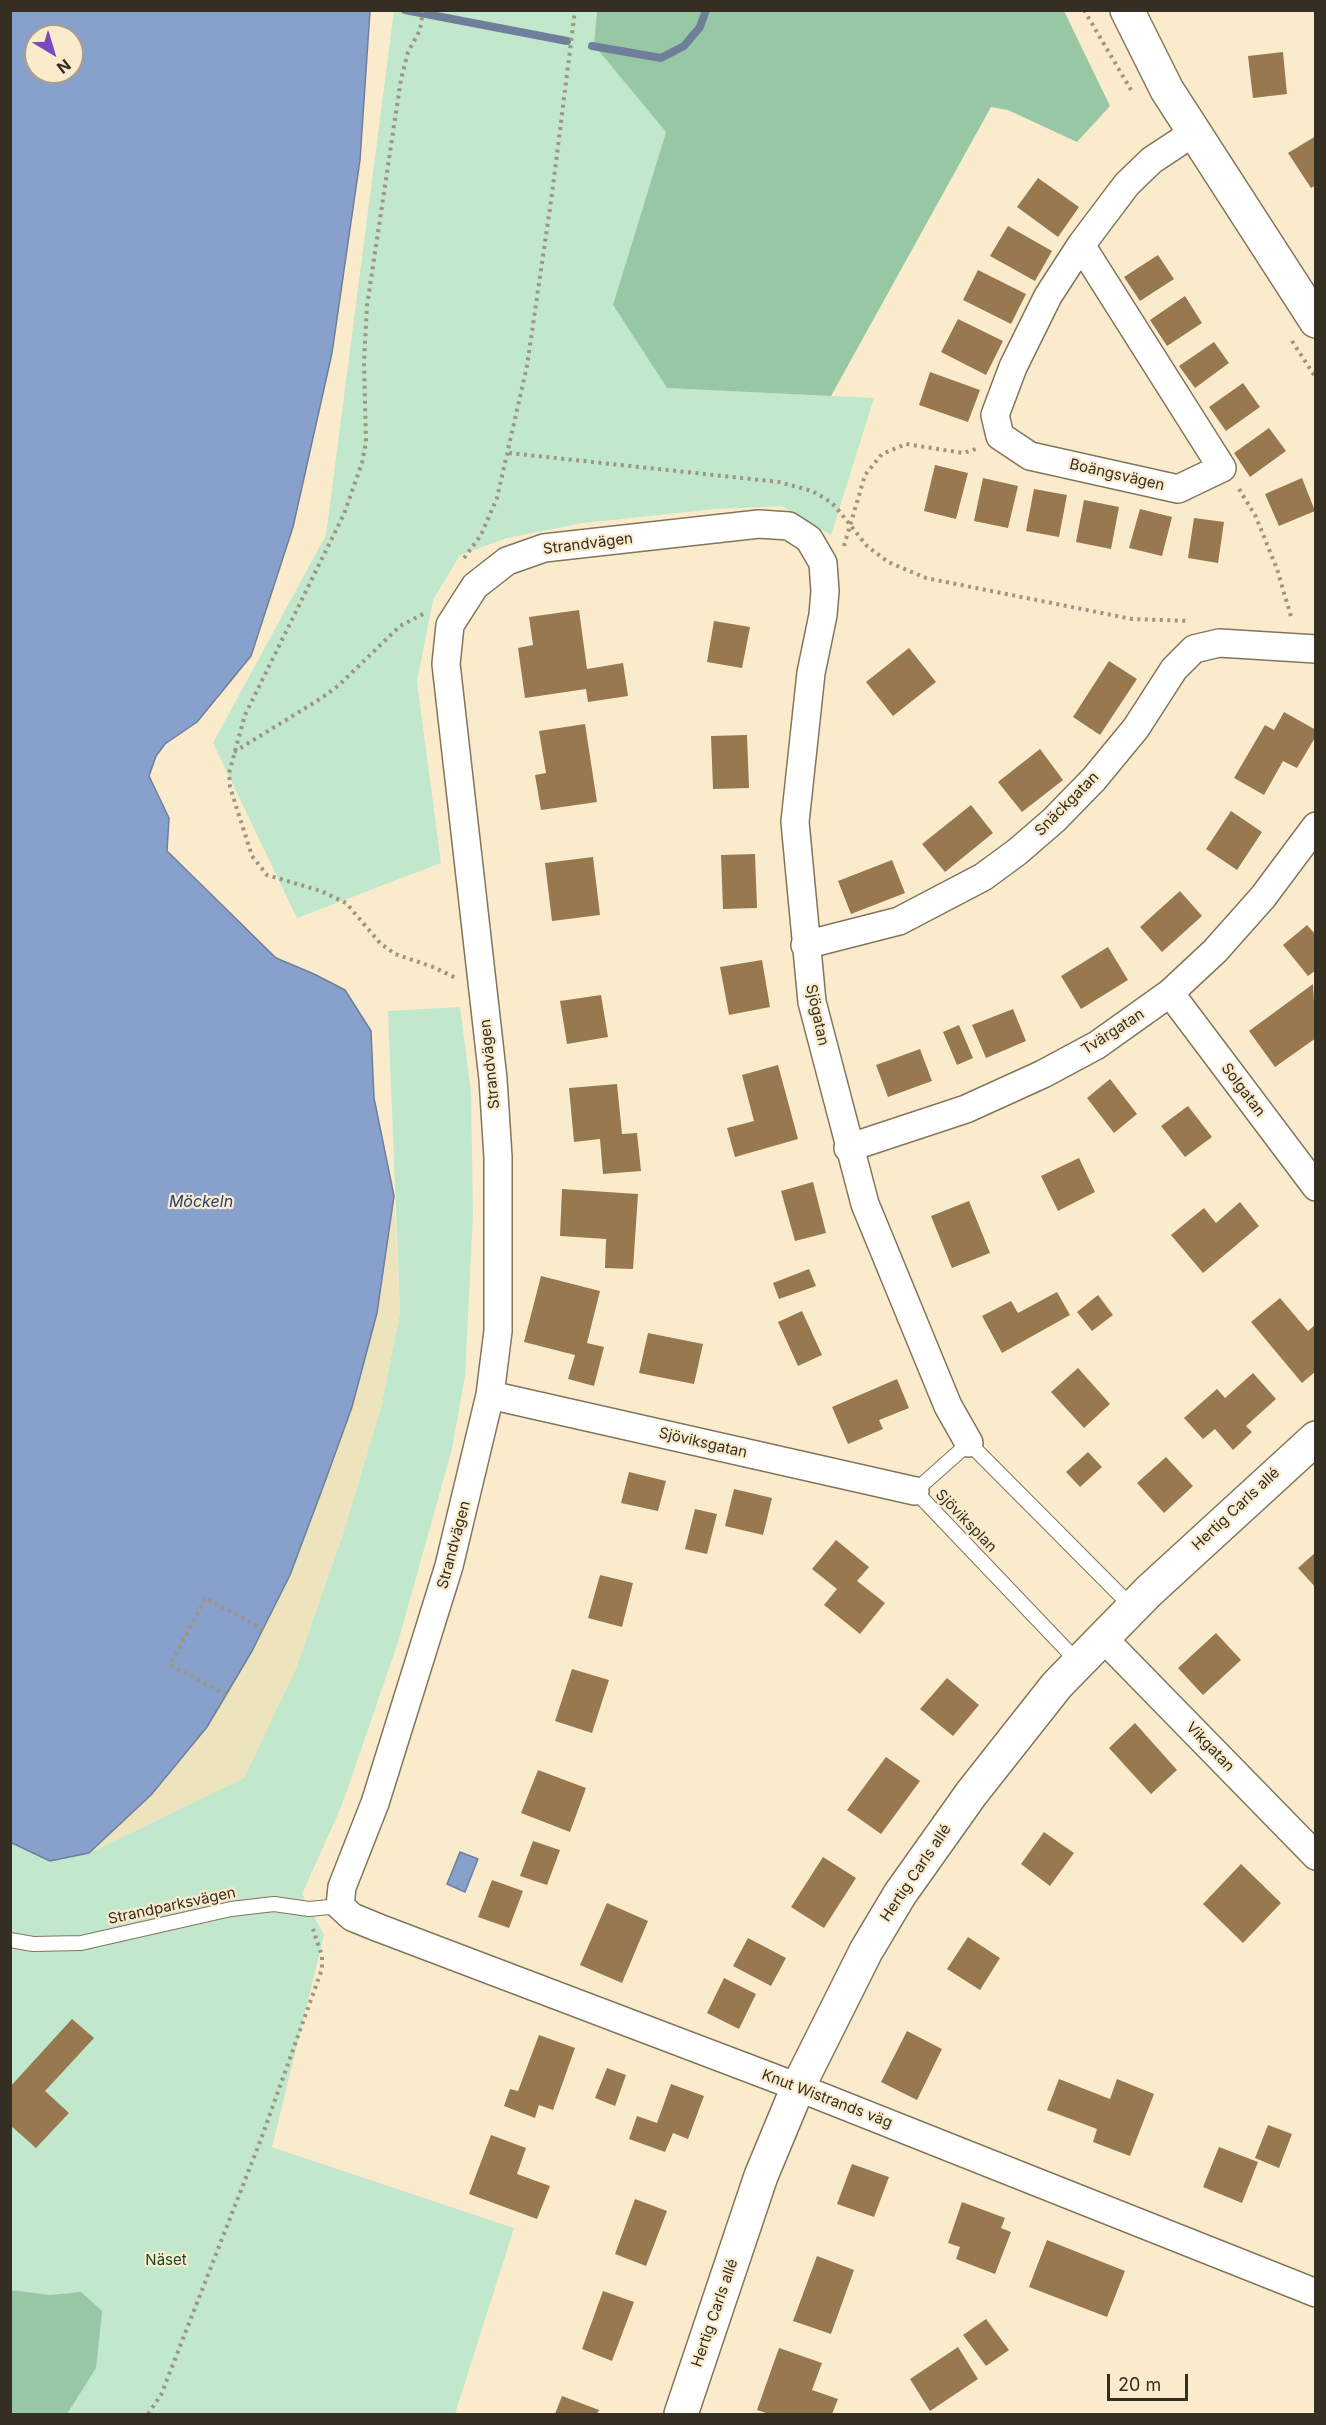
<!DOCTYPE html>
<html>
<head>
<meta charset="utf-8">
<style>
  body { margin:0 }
  #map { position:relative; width:1326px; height:2425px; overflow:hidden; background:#fbebcd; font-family:Inter,sans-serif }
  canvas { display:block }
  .frame { position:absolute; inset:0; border:12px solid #342e23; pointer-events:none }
  .north { position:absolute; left:24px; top:24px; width:60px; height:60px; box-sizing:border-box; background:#fbebcd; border:2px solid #ab9f89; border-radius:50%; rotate:142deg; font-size:16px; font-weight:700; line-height:24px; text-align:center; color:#342e23 }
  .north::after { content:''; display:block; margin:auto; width:21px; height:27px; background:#7a49c1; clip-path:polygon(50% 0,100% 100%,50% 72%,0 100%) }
  .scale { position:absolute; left:1107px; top:2374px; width:81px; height:27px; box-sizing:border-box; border:3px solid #342e23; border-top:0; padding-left:8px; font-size:18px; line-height:21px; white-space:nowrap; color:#342e23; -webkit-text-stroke:4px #fbebcd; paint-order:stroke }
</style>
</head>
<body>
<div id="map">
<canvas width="1326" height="2425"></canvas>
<div class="frame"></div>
<div class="north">N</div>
<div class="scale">20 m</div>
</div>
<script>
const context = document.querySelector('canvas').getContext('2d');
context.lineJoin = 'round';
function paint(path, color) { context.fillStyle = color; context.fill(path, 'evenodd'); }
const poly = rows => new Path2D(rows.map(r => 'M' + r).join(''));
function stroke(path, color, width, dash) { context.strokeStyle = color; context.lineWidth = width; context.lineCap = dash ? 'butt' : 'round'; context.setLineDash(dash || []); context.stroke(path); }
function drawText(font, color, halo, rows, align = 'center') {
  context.font = font + ' Inter,sans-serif'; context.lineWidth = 4.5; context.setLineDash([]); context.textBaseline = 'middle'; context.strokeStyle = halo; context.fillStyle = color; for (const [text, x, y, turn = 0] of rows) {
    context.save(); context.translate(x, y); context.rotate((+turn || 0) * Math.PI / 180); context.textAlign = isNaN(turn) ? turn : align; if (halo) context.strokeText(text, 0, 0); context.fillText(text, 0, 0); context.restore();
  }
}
paint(poly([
  [394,11,597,11,595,45,666,132,613,305,667,388,874,398,831,535,782,506,715,509,583,523,507,538,460,555,433,600,417,682,441,863,297,918,213,743,326,535],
  [460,1007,471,1092,473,1215,465,1376,452,1449,398,1642,342,1805,302,1894,324,1935,272,2147,514,2228,455,2414,11,2414,10,1842,50,1861,89,1853,244,1778,296,1668,343,1534,381,1407,400,1312,388,1011]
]), '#c1e7cc');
paint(poly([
  [597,11,1064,11,1110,106,1077,142,1008,110,991,107,831,396,667,388,613,305,666,132,594,45],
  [10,2290,50,2295,81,2292,102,2311,96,2368,67,2414,11,2414]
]), '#97c7a5');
paint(poly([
  [394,1196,400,1312,381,1407,343,1534,296,1668,244,1778,89,1853,151,1795,207,1727,252,1651,290,1575,352,1407,377,1313]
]), '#ede4be');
const water = poly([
  [10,11,370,11,360,160,332,353,293,527,251,656,197,722,165,744,156,756,149,776,169,818,167,851,276,958,314,974,345,990,371,1031,374,1098,394,1196,377,1313,352,1407,323,1487,290,1575,252,1651,207,1727,151,1795,89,1853,50,1861,10,1842,10,11],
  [36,36,72,36,72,72,36,72,36,36],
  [460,1852,478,1859,465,1892,447,1884,460,1852]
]);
paint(water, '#88a0cc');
stroke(water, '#6f7e99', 1.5);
stroke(poly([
  [405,10,567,41],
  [592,46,661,58,684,46,700,27,706,10]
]), '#6f7e99', 8);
paint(poly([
  [1283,52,1287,94,1253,98,1248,56],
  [1316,136,1316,185,1311,188,1288,153],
  [1038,178,1079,207,1058,237,1017,207],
  [1008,226,1052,251,1035,281,990,256],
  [1158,255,1174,279,1140,301,1124,277],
  [978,270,1026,294,1011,324,963,300],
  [1185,296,1202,323,1167,346,1150,320],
  [958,319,1003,341,986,375,941,352],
  [1214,342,1229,363,1195,388,1179,366],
  [930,372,980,390,968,422,919,405],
  [1243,383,1260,407,1226,431,1209,407],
  [1269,428,1286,451,1250,477,1234,453],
  [935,465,968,473,956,519,924,511],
  [983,478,1018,486,1008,528,974,521],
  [1302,478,1315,511,1279,526,1265,494],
  [1034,489,1067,495,1059,537,1026,531],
  [1084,500,1119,507,1111,549,1076,542],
  [1140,509,1172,517,1162,556,1129,548],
  [1194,518,1224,522,1218,563,1188,558],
  [579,610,587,669,623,663,628,696,588,702,586,689,525,698,518,648,533,645,529,617],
  [714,621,750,627,742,668,707,662],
  [909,648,936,682,893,716,866,682],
  [1109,661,1137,679,1100,735,1073,717],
  [1284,712,1316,730,1316,736,1297,768,1283,761,1264,795,1234,778,1265,725,1274,730],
  [585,724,597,802,541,810,535,775,546,773,539,731],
  [747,735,749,788,713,789,711,736],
  [1040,749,1063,780,1022,812,998,782],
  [971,805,993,833,945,872,922,844],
  [1231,811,1262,832,1237,870,1206,849],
  [755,854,757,908,723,909,721,855],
  [593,857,600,915,552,921,545,863],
  [892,860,905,893,851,914,838,881],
  [1180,891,1202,916,1162,952,1140,927],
  [1307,925,1316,935,1316,970,1308,976,1283,945],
  [1108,947,1128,980,1081,1009,1061,976],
  [762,960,770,1007,729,1015,720,967],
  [1313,984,1316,1038,1275,1067,1249,1031],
  [601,995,608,1037,567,1044,560,1001],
  [1013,1009,1026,1041,986,1058,972,1025],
  [959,1025,973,1058,957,1065,943,1032],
  [920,1049,932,1081,888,1097,876,1065],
  [778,1065,798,1139,735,1157,727,1128,754,1121,742,1075],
  [1110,1079,1137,1114,1114,1133,1087,1098],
  [617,1084,622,1134,637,1133,641,1171,603,1174,600,1139,574,1142,569,1088],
  [1188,1106,1212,1137,1185,1157,1161,1126],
  [1079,1158,1095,1192,1058,1211,1041,1176],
  [813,1182,826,1233,795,1241,781,1191],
  [562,1189,638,1194,633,1269,605,1268,606,1239,560,1236],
  [969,1201,990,1253,952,1268,931,1216],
  [1240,1202,1259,1226,1203,1273,1171,1235,1204,1208,1216,1223],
  [809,1269,816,1286,779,1299,773,1283],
  [541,1276,600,1291,587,1343,604,1347,594,1386,568,1379,575,1355,524,1342],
  [1057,1292,1070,1315,1002,1353,982,1316,1011,1301,1018,1313],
  [1098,1295,1113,1315,1092,1331,1077,1312],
  [1280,1298,1308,1331,1316,1324,1316,1371,1302,1383,1251,1322],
  [802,1311,822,1355,798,1366,778,1322],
  [648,1333,703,1344,694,1384,639,1373],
  [1078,1368,1110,1404,1084,1428,1051,1392],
  [1253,1373,1276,1399,1246,1426,1252,1432,1233,1450,1215,1429,1203,1439,1184,1418,1217,1389,1225,1398],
  [897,1379,909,1408,879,1420,883,1429,848,1444,832,1407],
  [1088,1452,1102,1467,1080,1487,1066,1472],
  [1166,1457,1193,1486,1164,1513,1137,1483],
  [629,1472,666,1481,658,1511,621,1503],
  [734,1489,772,1498,763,1535,725,1526],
  [695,1509,717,1514,707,1554,685,1549],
  [836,1540,869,1567,857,1581,885,1603,860,1634,824,1605,837,1589,812,1569],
  [1316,1552,1316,1588,1298,1568],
  [600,1575,633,1583,622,1627,588,1618],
  [1216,1633,1241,1660,1203,1695,1178,1668],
  [572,1669,609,1680,592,1733,555,1721],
  [947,1678,979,1705,953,1736,920,1709],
  [1135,1723,1177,1770,1151,1794,1109,1748],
  [886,1757,920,1781,881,1834,847,1810],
  [538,1770,586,1788,570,1832,521,1813],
  [1044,1832,1074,1853,1050,1886,1021,1864],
  [533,1841,560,1850,547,1885,520,1876],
  [823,1857,856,1878,824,1928,791,1907],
  [1241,1864,1281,1903,1243,1943,1203,1904],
  [492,1880,523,1891,509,1928,478,1917],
  [607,1903,648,1921,622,1983,580,1965],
  [968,1937,1000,1958,980,1990,947,1969],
  [748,1938,786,1958,771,1986,733,1966],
  [724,1978,756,1994,739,2029,707,2013],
  [72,2019,94,2038,45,2091,69,2113,36,2148,10,2125,10,2087],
  [907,2031,942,2049,917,2100,881,2082],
  [539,2035,575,2048,553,2110,539,2105,535,2118,504,2106,510,2089,518,2091],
  [607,2068,626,2075,615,2106,595,2098],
  [1059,2079,1110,2099,1117,2079,1154,2094,1130,2156,1093,2142,1097,2129,1047,2110],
  [671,2084,704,2096,688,2139,673,2133,665,2152,629,2139,637,2116,657,2123],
  [1268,2125,1292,2134,1279,2168,1255,2158],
  [491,2135,526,2148,517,2174,550,2186,537,2219,469,2194],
  [1219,2147,1258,2162,1242,2203,1203,2187],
  [852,2164,889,2177,874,2217,837,2204],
  [635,2199,667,2211,646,2266,615,2254],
  [962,2202,1005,2218,1001,2228,1011,2232,995,2274,956,2259,960,2247,948,2243],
  [1047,2240,1125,2271,1107,2317,1029,2287],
  [817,2256,854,2270,831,2334,793,2321],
  [603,2291,634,2302,612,2361,582,2349],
  [986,2319,1009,2350,986,2366,963,2335],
  [958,2347,978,2379,930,2411,910,2379],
  [779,2348,822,2363,812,2390,838,2399,832,2414,769,2414,757,2410],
  [562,2396,599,2410,597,2414,555,2414]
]), '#98784e');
const service = poly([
  [1078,1662,915,1491,969,1443,1133,1608],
  [10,1940,33,1944,81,1943,231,1909,274,1904,309,1909,340,1906]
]);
const minor = poly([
  [1081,245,1222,468,1178,489,1030,456,1000,436,995,415,1013,367,1048,296,1081,245,1127,184,1152,160,1193,133],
  [805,945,899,921,983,877,1017,852,1054,820,1094,779,1136,728,1174,669,1194,649,1219,643,1316,649],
  [1170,993,1316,1187],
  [848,1148,966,1109,1043,1074,1097,1045,1170,993,1215,951,1263,897,1316,826],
  [490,1395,915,1491],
  [969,1443,948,1406,865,1204,812,1002,795,822,811,673,823,615,825,591,823,563,809,539,789,526,759,524,544,548,507,561,475,586,450,625,446,664,493,1079,498,1157,498,1331,490,1395,449,1566,375,1803,342,1887,340,1906,352,1917,379,1928,782,2081,1316,2293],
  [1104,1639,1316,1856]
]);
const tertiary = poly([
  [1127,10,1167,90,1316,321],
  [681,2414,761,2176,798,2087,866,1951,900,1894,971,1794,1057,1685,1149,1591,1316,1438]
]);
stroke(service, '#83755a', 16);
stroke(minor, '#83755a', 30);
stroke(tertiary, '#83755a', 36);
stroke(poly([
  [423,10,420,30,408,52,401,79,367,306,364,362,366,442,362,463,344,514,245,715,229,773,230,787,252,856,267,875,321,891,346,903,380,943,395,954,433,967,456,978],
  [1084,10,1131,90],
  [1292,341,1316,378],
  [509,453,779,482,812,491,826,499,835,506,867,546,888,562,926,578,1132,619,1189,621],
  [1239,489,1256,517,1277,569,1292,620],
  [844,546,865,475,882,454,906,444,963,453,979,448],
  [464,558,481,535,497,498,527,366,552,194,575,10],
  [234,752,320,699,338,686,400,626,425,613],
  [226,1695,170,1665,206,1598,263,1629],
  [148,2414,161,2395,261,2139,322,1969,322,1956,313,1929]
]), '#a0957f', 4, [3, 4.5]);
stroke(service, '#fff', 14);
stroke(minor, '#fff', 27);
stroke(tertiary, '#fff', 33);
drawText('15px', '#342e23', '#fbebcd', [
  ["Boängsvägen",1117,475,13],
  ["Strandvägen",588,544,-7],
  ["Snäckgatan",1067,804,-45],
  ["Sjögatan",817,1015,78],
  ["Tvärgatan",1113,1032,-33],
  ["Strandvägen",490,1064,-96],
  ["Solgatan",1243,1090,53],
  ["Sjöviksgatan",703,1443,13],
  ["Hertig Carls allé",1236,1509,-43],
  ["Sjöviksplan",966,1521,46],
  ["Strandvägen",454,1545,-75],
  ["Vikgatan",1210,1747,46],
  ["Hertig Carls allé",916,1873,-56],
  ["Strandparksvägen",172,1906,-12],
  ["Knut Wistrands väg",827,2099,21],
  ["Hertig Carls allé",715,2313,-71]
]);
drawText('15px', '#114a2a', '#fbebcd', [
  ["Näset",166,2260]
]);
drawText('italic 16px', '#223f76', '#fbebcd', [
  ["Möckeln",201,1202]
]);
</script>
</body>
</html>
